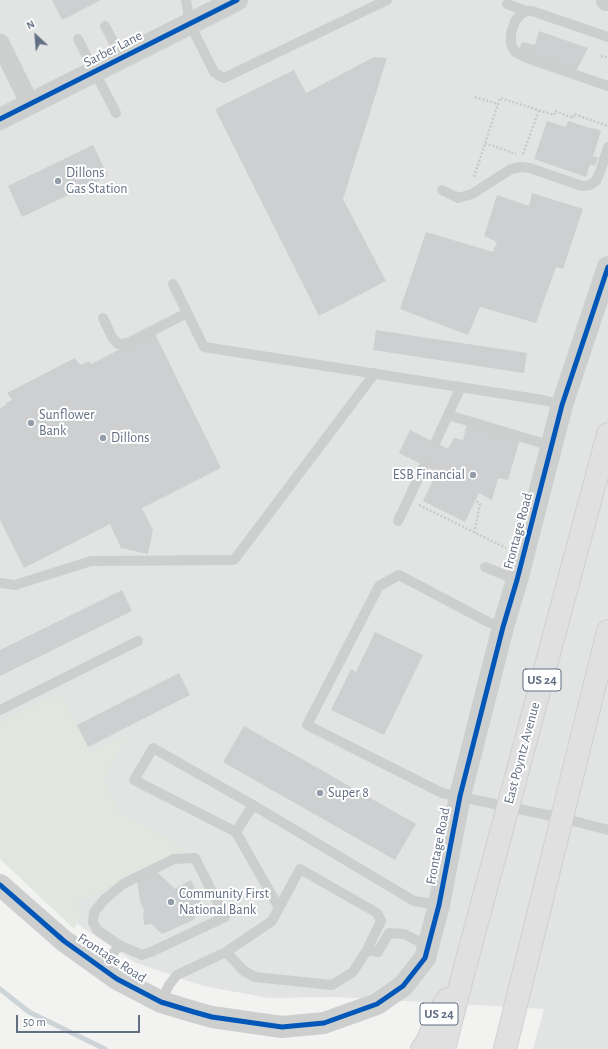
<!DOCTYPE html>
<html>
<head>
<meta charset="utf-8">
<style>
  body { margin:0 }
  #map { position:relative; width:608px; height:1049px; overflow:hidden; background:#f2f3f1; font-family:"Alegreya Sans",sans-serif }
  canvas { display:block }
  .north { position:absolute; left:16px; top:16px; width:40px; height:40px; -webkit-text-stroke:3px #fff; paint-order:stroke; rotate:334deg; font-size:11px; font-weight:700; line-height:16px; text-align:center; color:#626e82 }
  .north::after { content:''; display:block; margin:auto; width:14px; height:18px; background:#626e82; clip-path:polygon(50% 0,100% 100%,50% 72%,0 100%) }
  .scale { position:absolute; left:16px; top:1015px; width:124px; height:18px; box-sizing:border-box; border:2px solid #626e82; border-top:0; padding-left:5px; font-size:12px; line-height:14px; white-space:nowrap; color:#626e82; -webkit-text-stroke:3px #fff; paint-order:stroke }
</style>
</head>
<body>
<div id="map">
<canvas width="608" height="1049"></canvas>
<div class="north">N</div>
<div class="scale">50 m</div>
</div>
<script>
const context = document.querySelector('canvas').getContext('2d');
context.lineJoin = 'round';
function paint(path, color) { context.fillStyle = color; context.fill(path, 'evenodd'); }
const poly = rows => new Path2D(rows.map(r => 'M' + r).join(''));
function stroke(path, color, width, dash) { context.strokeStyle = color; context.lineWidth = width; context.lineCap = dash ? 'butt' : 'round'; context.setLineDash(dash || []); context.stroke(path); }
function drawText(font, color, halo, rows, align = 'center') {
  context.font = font + ' "Alegreya Sans",sans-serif'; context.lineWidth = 4; context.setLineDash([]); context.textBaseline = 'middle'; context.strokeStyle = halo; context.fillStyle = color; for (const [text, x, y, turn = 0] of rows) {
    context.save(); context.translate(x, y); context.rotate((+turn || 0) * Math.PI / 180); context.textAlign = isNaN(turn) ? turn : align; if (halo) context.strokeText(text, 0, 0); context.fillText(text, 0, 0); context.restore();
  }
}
paint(poly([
  [0,0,608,0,608,1049,533,1049,544,1009,336,997,269,998,203,986,134,962,72,920,0,853]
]), '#e2e4e3');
paint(poly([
  [60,693,90,752,128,733,129,735,103,781,118,811,185,849,91,896,76,901,76,905,81,910,80,918,74,929,0,859,0,722]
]), '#e1e6df');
stroke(poly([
  [0,989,29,1012,105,1049]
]), '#cdd4d8', 5);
paint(poly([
  [52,0,101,0,62,20],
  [539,31,588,48,576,71,517,53,522,42,535,45],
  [374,57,387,58,343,199,386,281,319,316,215,109,294,70,306,93],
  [547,121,566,127,568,121,593,129,594,128,601,131,593,156,598,158,595,166,590,164,586,177,534,159],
  [93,145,108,176,22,217,8,186],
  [532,193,583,209,563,269,556,267,536,323,480,307,468,335,400,309,426,232,493,252,497,242,484,236,497,195,529,206],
  [376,330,527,353,524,373,373,350],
  [154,332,221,468,142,508,153,530,148,554,121,548,110,524,24,568,0,520,0,409,6,405,6,403,12,400,7,393,75,358,80,365,89,361,91,364],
  [467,424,520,439,508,480,498,478,492,500,479,493,465,522,423,501,437,472,399,453,410,430,448,449,454,438,463,440],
  [122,590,132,611,0,676,0,650],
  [375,632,423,655,384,735,331,710,351,669,356,672],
  [179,673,190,695,88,747,77,725],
  [244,726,416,824,395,860,223,762],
  [154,869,175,889,191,880,202,904,193,914,195,919,162,934,151,924,144,925,143,913,145,912,140,901,138,887,137,878]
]), '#cecfd0');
const trunk = poly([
  [422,1049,426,1044,443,1006,448,999],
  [444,1049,461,982,608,434],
  [505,1049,608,631]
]);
stroke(trunk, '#cfd0d0', 24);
stroke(poly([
  [601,56,608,58],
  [475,97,498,104],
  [485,143,516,154],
  [523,154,539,110],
  [474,177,500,98,554,115,555,111,573,118,574,114,608,126],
  [419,505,506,548],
  [474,533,480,504,475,500]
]), '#c9cacb', 2.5, [2, 2]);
stroke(poly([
  [186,0,190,24,214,72,218,75,224,78,387,0],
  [507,4,526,11],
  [105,26,122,58],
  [608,37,532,11,526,11,520,15,515,21,511,33,511,44,515,52,527,58,608,86],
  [78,39,116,113],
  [442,190,458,198,472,194,511,169,521,167,530,168,582,186,590,185,596,181,600,172,608,147],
  [173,284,204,347,543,400,562,405],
  [103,318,112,337,118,344,128,343,187,313],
  [448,415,552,446],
  [435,443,461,387],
  [398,521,424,466],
  [485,567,517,580],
  [0,583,15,585,91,561,234,560,375,373],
  [503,627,488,622,399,575,379,586,307,725,442,793,562,818,608,830],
  [0,710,138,641],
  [253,805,236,832,279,908],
  [236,832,134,780,153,748,253,805,414,901,439,905],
  [195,858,225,917,151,952,142,955,119,945,97,930,93,922,94,912,105,899,123,884,174,859,195,858],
  [226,952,244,971,255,977,332,985,353,972,367,950,378,952,389,933,404,934,428,946],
  [103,968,119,945],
  [161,1002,169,985,177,975,226,952,272,921,300,869,377,913,381,921,367,950]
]), '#cdcece', 10);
stroke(poly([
  [0,43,30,104]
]), '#cdcece', 19);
stroke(poly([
  [607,0,608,0],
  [0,119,237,0],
  [0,885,64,941,117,979,161,1002,194,1012,212,1017,282,1027,324,1023,377,1004,403,986,425,958,439,905,460,796,503,627,517,580,562,405,608,267]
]), '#cdcece', 22);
stroke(trunk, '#e0e0e1', 22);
stroke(poly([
  [0,119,237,0],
  [0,885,64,941,117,979,161,1002,194,1012,212,1017,282,1027,324,1023,377,1004,403,986,425,958,439,905,460,796,503,627,517,580,562,405,608,267]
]), '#0057b8', 5);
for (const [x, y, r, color] of [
  [58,181,4,"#949da9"],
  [31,423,4,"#949da9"],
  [103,438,4,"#949da9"],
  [473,475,4,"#949da9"],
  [320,793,4,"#949da9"],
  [171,902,4,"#949da9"]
]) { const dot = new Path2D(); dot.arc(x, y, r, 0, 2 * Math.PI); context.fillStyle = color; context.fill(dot); stroke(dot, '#fff', 1.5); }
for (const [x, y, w] of [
  [542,680,38],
  [439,1014,38]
]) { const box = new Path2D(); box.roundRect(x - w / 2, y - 11, w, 22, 3); context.fillStyle = '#fff'; context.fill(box); stroke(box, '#626e82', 1); }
drawText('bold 13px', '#626e82', null, [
  ["US 24",542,680],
  ["US 24",439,1014]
]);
drawText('14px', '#626e82', '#fff', [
  ["Sarber Lane",113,49,-27],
  ["Frontage Road",518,531,-75],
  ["East Poyntz Avenue",522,753,-75],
  ["Frontage Road",438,846,-79],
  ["Frontage Road",112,958,33]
]);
drawText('14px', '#626e82', '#fff', [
  ["Dillons",66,173],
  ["Gas Station",66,189],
  ["Sunflower",39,415],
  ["Bank",39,431],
  ["Dillons",111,438],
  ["ESB Financial",465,475,"right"],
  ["Super 8",328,793],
  ["Community First",179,894],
  ["National Bank",179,910]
], 'left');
</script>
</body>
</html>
